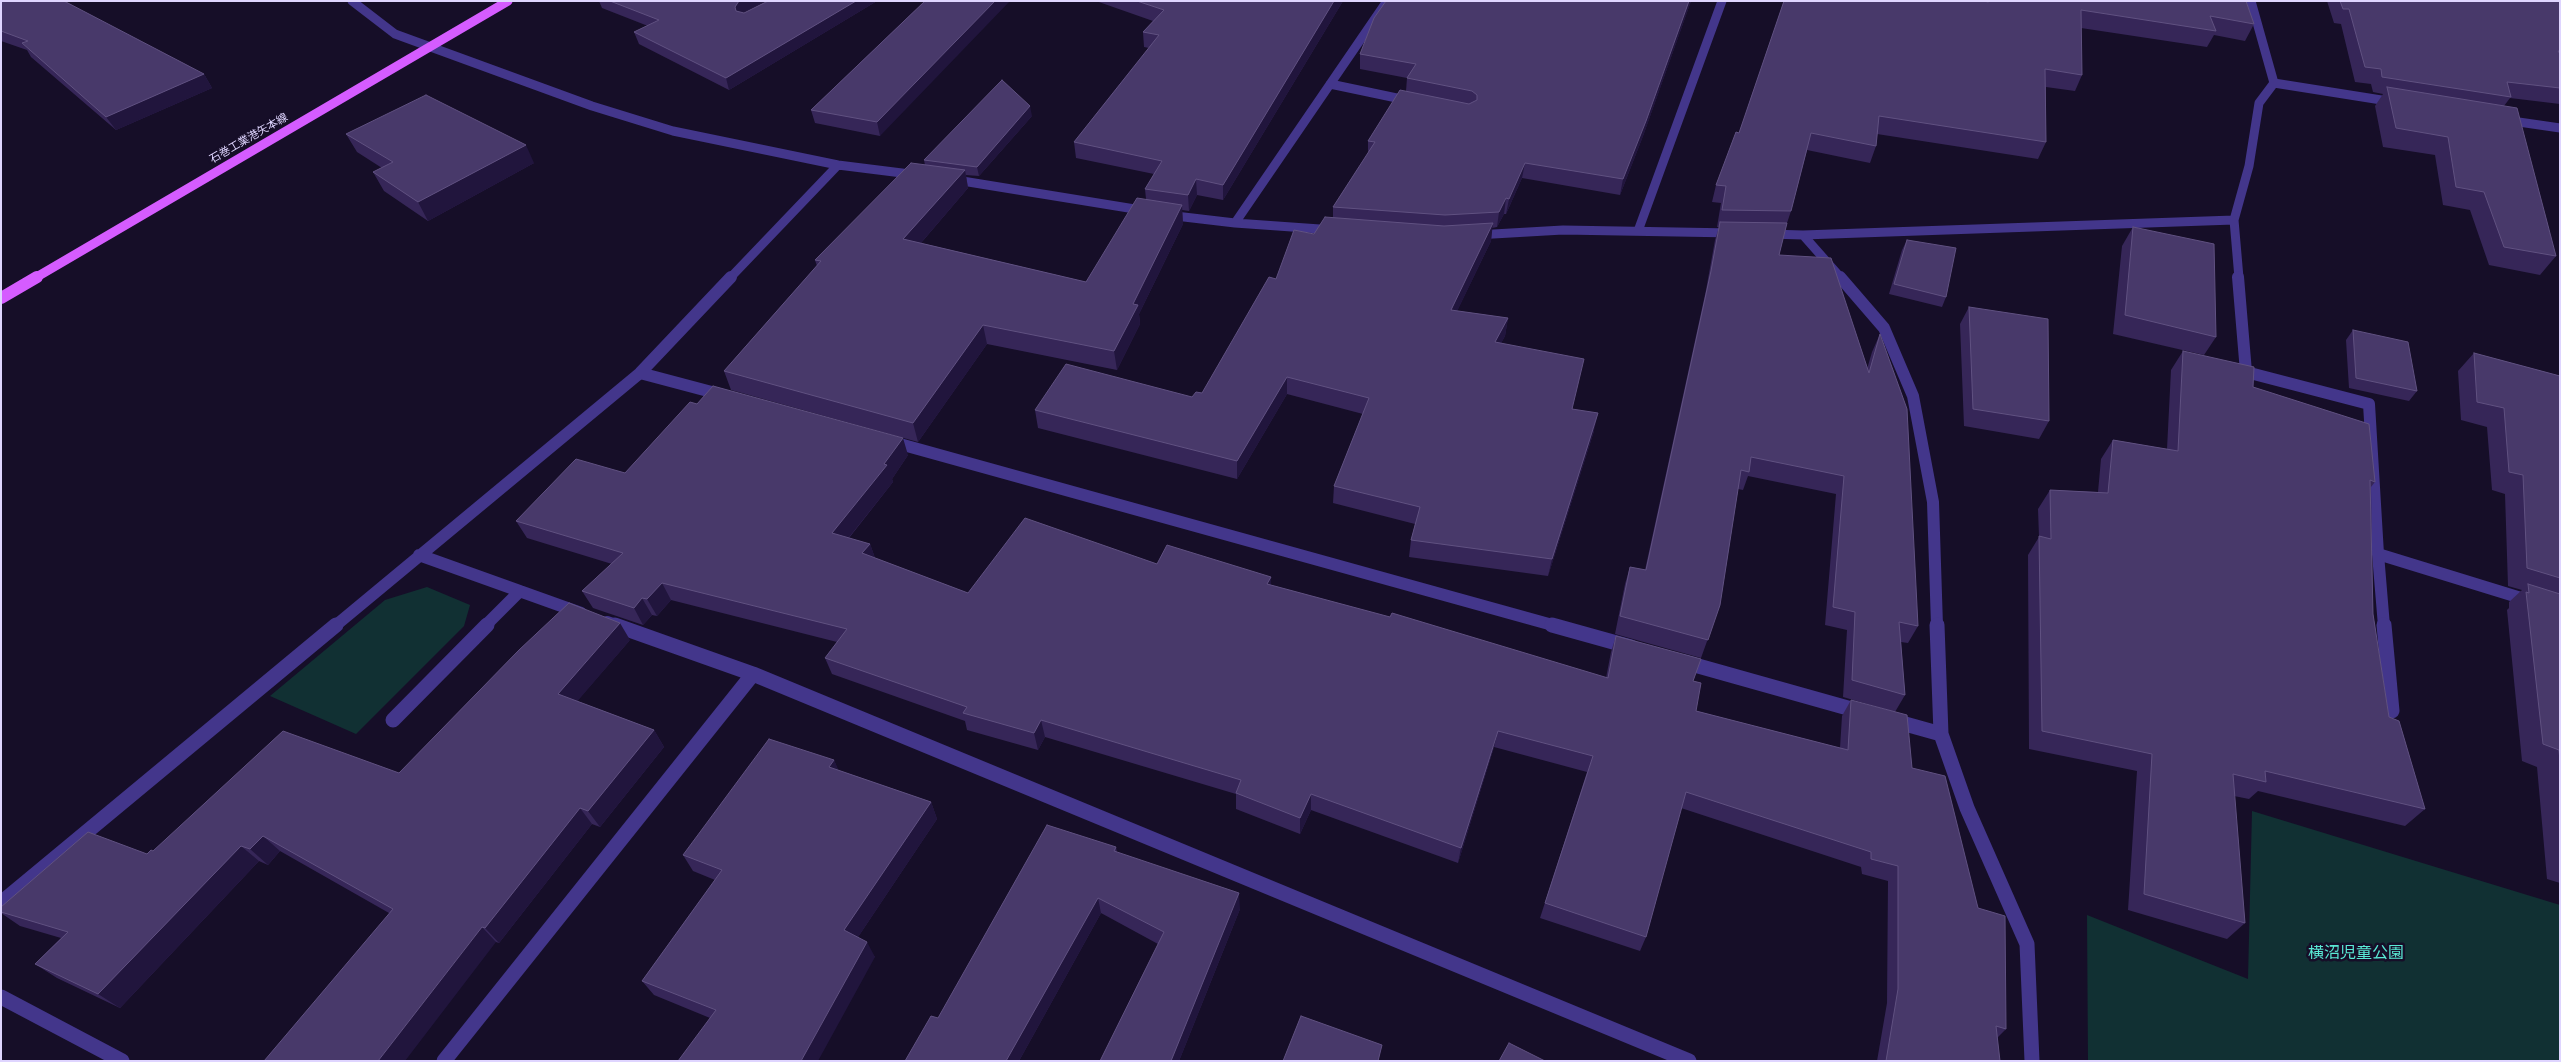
<!DOCTYPE html>
<html>
<head>
<meta charset="utf-8">
<style>
  body { margin:0 }
  #map { position:relative; width:2561px; height:1062px; overflow:hidden; background:#160e28; font-family:Jost,sans-serif }
  canvas { display:block }
  .frame { position:absolute; inset:0; border:2px solid #dfd5ff; pointer-events:none }
</style>
</head>
<body>
<div id="map">
<canvas width="2561" height="1062"></canvas>
<div class="frame"></div>
</div>
<script>
const context = document.querySelector('canvas').getContext('2d');
context.lineJoin = 'round';
function paint(path, color) { context.fillStyle = color; context.fill(path, 'evenodd'); }
const poly = rows => new Path2D(rows.map(r => 'M' + r).join(''));
function stroke(path, color, width, dash) { context.strokeStyle = color; context.lineWidth = width; context.lineCap = dash ? 'butt' : 'round'; context.setLineDash(dash || []); context.stroke(path); }
function drawText(font, color, halo, rows, align = 'center') {
  context.font = font + ' Jost,"Noto Sans JP",sans-serif'; context.lineWidth = 5; context.setLineDash([]); context.textBaseline = 'middle'; context.strokeStyle = halo; context.fillStyle = color; for (const [text, x, y, turn = 0] of rows) {
    context.save(); context.translate(x, y); context.rotate((+turn || 0) * Math.PI / 180); context.textAlign = isNaN(turn) ? turn : align; if (halo) context.strokeText(text, 0, 0); context.fillText(text, 0, 0); context.restore();
  }
}
paint(poly([
  [427,587,470,605,464,626,356,734,270,696,385,600],
  [2252,811,2560,905,2560,1061,2088,1061,2087,915,2248,979]
]), '#113033');
stroke(poly([
  [352,1,395,34,592,106,673,131,838,165,918,175],
  [2251,1,2274,83],
  [1330,84,1411,101],
  [2505,120,2560,128],
  [950,179,1147,211],
  [1167,215,1235,223,1334,230],
  [2234,220,2239,278],
  [1235,223,1387,1],
  [1638,231,1722,1],
  [1769,234,1803,235,2234,220,2249,166,2259,103,2274,83,2394,102],
  [1476,235,1563,230,1734,233],
  [1803,235,1841,278],
  [730,278,838,165]
]), '#43368b', 9);
stroke(poly([
  [1840,277,1884,328,1913,396,1933,502,1937,626],
  [2238,277,2246,372,2369,404,2378,554,2560,610],
  [640,373,723,395],
  [889,441,1556,626],
  [2378,554,2384,626],
  [419,555,581,613],
  [607,622,619,626],
  [335,626,640,373,731,277],
  [485,626,520,591]
]), '#43368b', 12);
stroke(poly([
  [615,625,753,674,1689,1061],
  [1552,625,1631,647],
  [1937,625,1941,734,1967,808,2027,944,2032,1061],
  [2384,625,2392,711],
  [1684,662,1862,712],
  [393,720,487,625],
  [1891,720,1941,734],
  [1,903,336,625],
  [1,997,122,1061],
  [444,1061,753,674]
]), '#43368b', 15);
stroke(poly([
  [35,278,508,1]
]), '#d55cff', 9);
stroke(poly([
  [1,298,37,277]
]), '#d55cff', 12);
paint(poly([
  [1,1,204,74,212,88,116,130,31,57,27,50,1,41],
  [599,1,766,1,742,13,744,13,768,1,877,1,729,90,639,44,634,32,648,26,602,8],
  [925,1,880,136,815,123,811,110],
  [1096,1,1343,1,1223,200,1197,195,1189,211,1182,210,1183,224,1139,314,1140,324,1117,370,987,344,918,442,731,390,724,371,817,266,815,260,925,165,924,160,1032,116,979,176,966,175,968,188,921,243,1086,282,1146,199,1145,189,1154,174,1076,158,1074,142,1149,48,1144,47,1143,32,1153,21],
  [1386,1,1691,1,1643,136,1620,195,1522,178,1506,214,1504,214,1497,227,1492,228,1491,241,1457,311,1508,318,1505,336,1501,343,1573,409,1594,431,1548,576,1409,557,1411,540,1415,524,1333,503,1334,486,1363,414,1287,394,1237,479,1038,428,1035,410,1192,397,1202,393,1276,279,1314,234,1333,218,1333,207,1368,154,1368,141,1406,91,1407,78,1360,69,1360,54],
  [1784,1,2246,1,2254,24,2245,41,2214,35,2207,47,2081,28,2082,75,2075,91,2046,87,2046,142,2038,159,1877,134,1876,146,1870,163,1807,150,1791,211,1787,223,1779,255,1867,369,1872,352,1880,334,1918,626,1908,643,1901,642,1905,695,1895,712,1843,697,1847,630,1825,625,1836,494,1748,476,1743,490,1738,489,1720,605,1701,658,1615,634,1625,584,1630,567,1645,570,1706,290,1715,240,1719,227,1717,227,1721,203,1712,202,1716,185,1739,133],
  [2327,1,2560,1,2560,104,2510,98,2504,106,2556,256,2540,275,2489,265,2470,210,2443,205,2435,155,2383,147,2375,106,2383,94,2373,92,2371,84,2355,82,2341,24,2334,23],
  [346,134,534,163,428,221,384,191,373,172,382,168,357,152],
  [2133,227,2216,337,2204,355,2113,334,2122,246],
  [1907,240,1946,297,1942,307,1889,294,1902,250],
  [1969,307,2049,421,2039,439,1964,426,1960,324],
  [2353,330,2417,391,2409,401,2349,388,2346,340],
  [2183,351,2253,387,2375,482,2371,487,2373,614,2389,717,2425,809,2405,826,2258,791,2249,799,2234,796,2245,923,2227,939,2128,910,2137,771,2029,749,2028,555,2039,537,2038,509,2050,490,2098,492,2101,459,2113,440,2167,449,2171,370],
  [2474,353,2560,376,2560,883,2547,879,2537,767,2522,761,2507,610,2509,608,2509,602,2522,590,2508,586,2505,494,2492,490,2487,427,2461,420,2458,371],
  [908,455,892,479,893,482,849,538,870,544,875,558,968,593,1157,564,1271,577,1271,585,1606,678,1611,652,1616,636,1693,681,1696,711,1840,748,1842,716,1851,700,1912,768,2006,1029,1997,1038,2000,1061,1877,1061,1887,1003,1888,881,1862,874,1861,867,1681,808,1646,937,1640,951,1540,918,1587,772,1494,747,1458,863,1311,810,1300,834,1236,809,1236,794,1045,737,1038,750,967,730,965,721,832,674,825,658,837,642,671,600,657,616,652,615,643,625,593,608,582,591,612,564,527,538,516,521,625,473],
  [630,640,577,701,654,730,664,747,600,827,592,824,499,943,496,942,389,913,280,851,268,865,259,861,120,1008,57,978,35,964,61,938,20,926,1,913,1,907,147,854,399,773],
  [834,760,838,770,931,802,937,819,858,937,875,957,710,1018,654,995,642,981,715,880,693,871,683,855],
  [1116,847,1117,853,1240,909,1179,1061,1100,1061,1158,944,1101,913,1019,1061,938,1018]
]), '#362658');
paint(poly([
  [739,1,766,1,742,13,739,18,735,7],
  [856,1,877,1,729,90,726,78],
  [995,1,1010,1,880,136,877,122],
  [1334,1,1343,1,1223,200,1223,185],
  [1689,1,1691,1,1643,136,1620,195,1623,179],
  [204,74,212,88,116,130,106,117],
  [1030,106,1032,116,979,176,977,167],
  [526,145,534,163,428,221,418,202],
  [1525,163,1522,178,1506,214,1509,199],
  [965,170,968,188,908,258,903,239],
  [1196,179,1197,195,1189,211,1188,195],
  [1506,198,1504,214,1497,227,1499,212],
  [1182,205,1183,224,1139,314,1140,324,1117,370,1114,351,1133,304],
  [1493,223,1491,241,1449,328,1451,310],
  [1508,318,1505,336,1492,360,1495,342],
  [983,325,987,344,918,442,913,423],
  [1287,377,1287,394,1237,479,1237,461],
  [1598,413,1594,431,1548,576,1552,559],
  [903,438,908,455,892,479,893,482,838,551,832,533],
  [870,544,876,561,862,553],
  [1271,577,1271,594,1267,584],
  [662,583,671,600,657,616,647,599],
  [642,598,652,615,643,625,634,608],
  [620,623,630,640,569,711,558,694],
  [1041,720,1045,737,1038,750,1034,733],
  [654,730,664,747,600,827,588,811],
  [1498,731,1494,747,1458,863,1461,848],
  [834,760,841,776,829,767],
  [1311,794,1311,810,1300,834,1300,818],
  [931,802,937,819,852,946,844,930],
  [580,808,592,824,499,943,485,928],
  [263,836,280,851,268,865,250,849],
  [241,846,259,861,120,1008,98,994],
  [1239,893,1240,909,1179,1061,1171,1061],
  [1098,898,1101,913,1019,1061,1006,1061],
  [482,927,496,942,405,1061,378,1061],
  [867,942,875,957,818,1061,801,1061]
]), '#21153d');
const building = poly([
  [1,1,64,1,204,74,106,117,22,43,28,41,1,31,1,1],
  [610,1,739,1,735,7,736,11,744,13,768,1,856,1,726,78,634,32,659,20,610,1],
  [925,1,995,1,877,122,811,110,925,1],
  [1137,1,1334,1,1223,185,1196,179,1188,195,1145,189,1162,161,1074,142,1159,35,1143,32,1164,10,1137,1],
  [1386,1,1689,1,1646,121,1623,179,1525,163,1509,199,1506,198,1499,212,1445,215,1333,207,1375,142,1368,141,1400,90,1469,104,1477,100,1477,95,1472,91,1407,78,1416,64,1360,54,1374,18,1386,1],
  [1784,1,1984,1,1988,2,1990,1,2246,1,2254,24,2210,16,2216,31,2081,10,2082,75,2045,69,2046,142,1879,116,1876,146,1811,133,1791,211,1722,210,1726,186,1716,185,1736,132,1739,133,1784,1],
  [2340,1,2560,1,2560,51,2558,51,2560,54,2560,88,2507,82,2511,97,2382,77,2381,69,2365,67,2349,9,2343,9,2340,1],
  [1002,80,1030,106,977,167,924,160,1002,80],
  [2387,87,2517,108,2556,256,2504,247,2484,192,2456,187,2448,137,2396,128,2387,87],
  [426,95,526,145,418,202,373,172,393,162,346,134,426,95],
  [911,163,965,170,903,239,1086,282,1137,198,1182,205,1133,304,1138,305,1114,351,983,325,913,423,724,371,821,261,815,260,911,163],
  [1325,217,1444,226,1493,223,1451,310,1508,318,1495,342,1584,359,1572,409,1598,413,1552,559,1411,540,1420,507,1334,486,1369,398,1287,377,1237,461,1035,410,1066,364,1192,397,1196,392,1202,393,1269,277,1276,279,1294,230,1314,234,1325,217],
  [1720,222,1787,223,1779,255,1831,258,1869,373,1880,334,1907,409,1918,626,1899,622,1905,695,1852,680,1855,612,1833,607,1844,476,1751,457,1749,472,1741,470,1720,605,1708,640,1620,616,1630,567,1646,570,1711,271,1720,222],
  [2133,227,2214,244,2216,337,2125,315,2133,227],
  [1907,240,1956,248,1946,297,1894,284,1907,240],
  [1969,307,2048,319,2049,421,1973,409,1969,307],
  [2353,330,2408,342,2417,391,2356,378,2353,330],
  [2183,351,2254,367,2253,387,2369,424,2375,482,2370,480,2373,614,2389,717,2399,721,2425,809,2265,771,2266,782,2233,774,2245,923,2144,894,2152,754,2042,731,2039,536,2051,539,2050,490,2108,493,2113,440,2178,451,2183,351],
  [2474,353,2560,376,2560,578,2527,568,2523,475,2509,472,2504,408,2477,402,2474,353],
  [713,386,903,438,884,464,887,465,832,533,870,544,862,553,968,593,1025,518,1157,564,1167,545,1271,577,1267,584,1390,617,1392,613,1608,678,1616,636,1701,659,1693,681,1701,683,1696,711,1848,750,1851,700,1907,715,1912,768,1945,776,1978,908,2005,916,2006,1029,1996,1026,2000,1061,1886,1061,1898,989,1898,866,1871,859,1871,852,1686,792,1646,937,1545,903,1593,756,1498,731,1461,848,1311,794,1300,818,1236,793,1241,780,1041,720,1034,733,963,713,967,707,825,658,847,629,662,583,647,599,642,598,634,608,582,591,623,553,516,521,576,459,625,473,690,402,697,404,713,386],
  [2528,584,2560,594,2560,761,2559,750,2543,744,2526,592,2529,593,2528,584],
  [569,603,620,623,558,694,654,730,588,811,580,808,485,928,482,927,378,1061,264,1061,393,909,263,836,250,849,241,846,98,994,35,964,68,932,1,912,1,907,88,832,147,854,151,850,153,851,283,731,399,773,519,650,569,603],
  [769,739,834,760,829,767,931,802,844,930,867,942,801,1061,678,1061,716,1010,642,981,722,870,683,855,769,739],
  [1047,825,1116,847,1114,851,1239,893,1171,1061,1100,1061,1164,932,1098,898,1006,1061,905,1061,931,1016,938,1018,1047,825],
  [1301,1016,1382,1045,1378,1061,1283,1061,1301,1016],
  [1509,1043,1545,1061,1499,1061,1509,1043]
]);
paint(building, '#48396a');
stroke(building, '#605181', 1);
drawText('11px', '#dfd5ff', '#160e28', [
  ["石巻工業港矢本線",249,139,-30]
]);
drawText('16px', '#59e8d4', '#160e28', [
  ["横沼児童公園",2356,954]
]);
</script>
</body>
</html>
